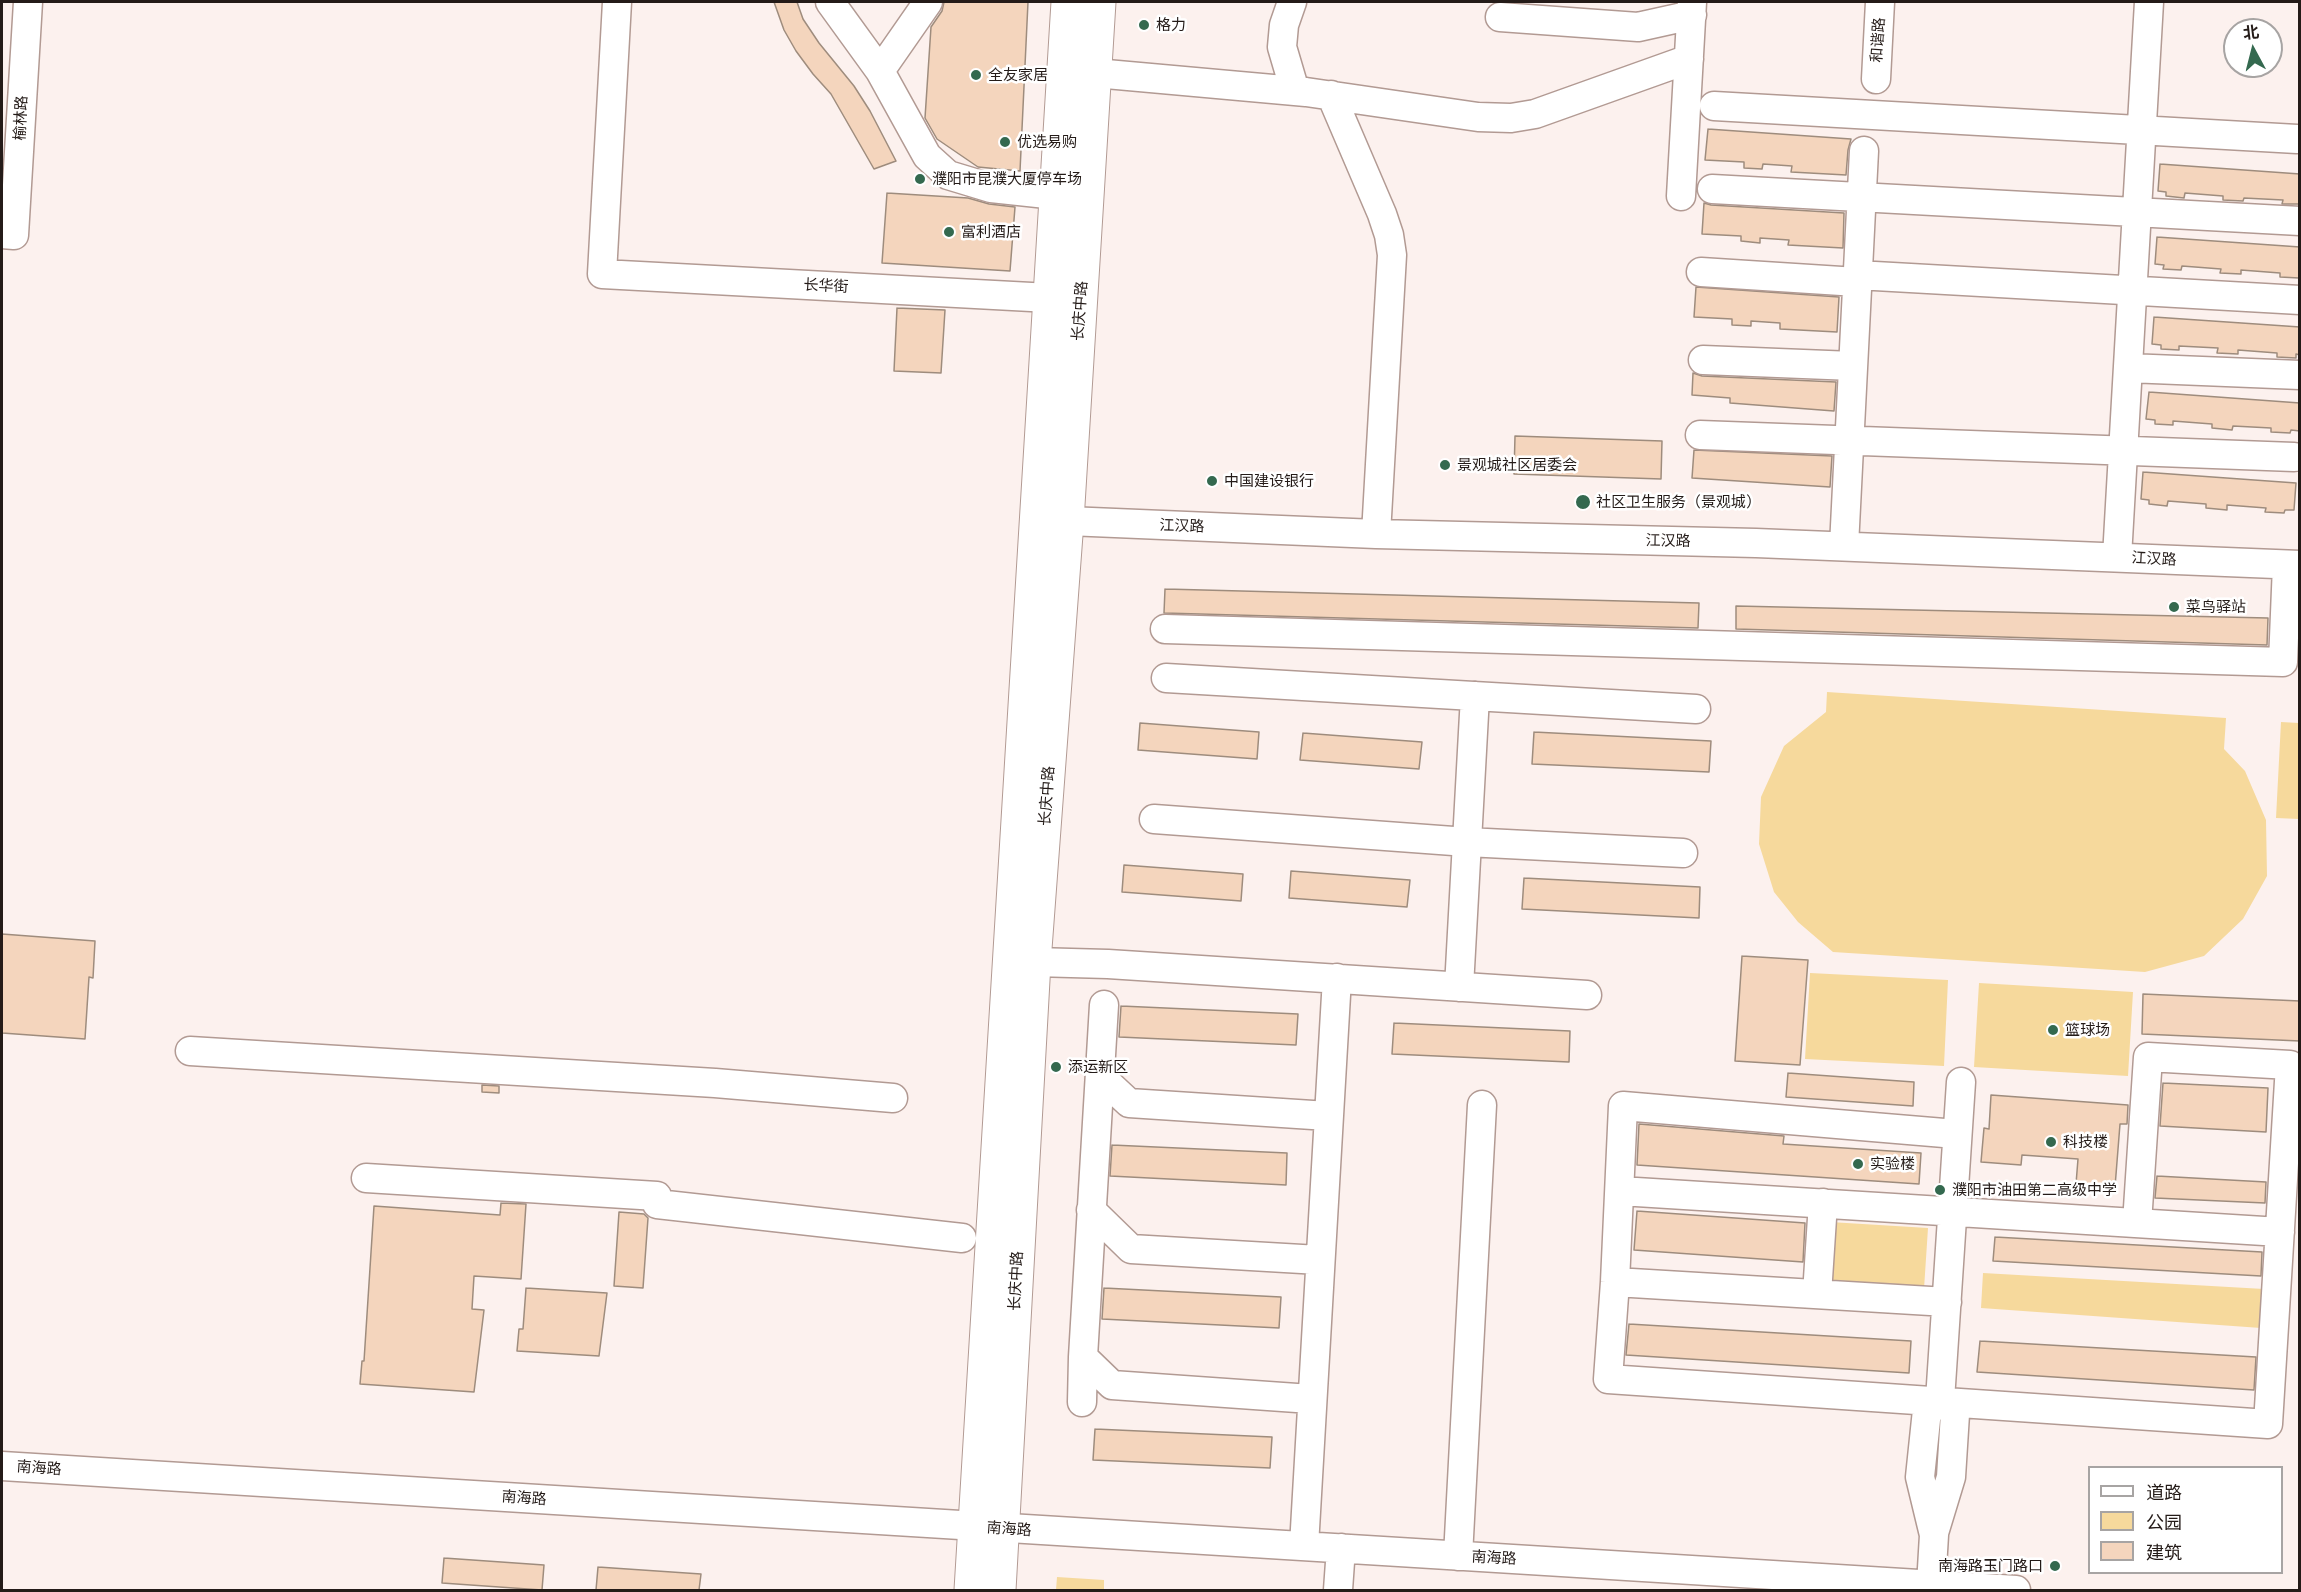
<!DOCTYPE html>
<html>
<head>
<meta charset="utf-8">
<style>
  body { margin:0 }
  #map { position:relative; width:2301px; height:1592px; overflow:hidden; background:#fcf1ee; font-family:"Asap Condensed","Noto Sans SC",sans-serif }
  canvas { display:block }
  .frame { position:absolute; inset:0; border:3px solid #241b18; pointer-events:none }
  .legend { position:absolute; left:2088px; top:1466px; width:195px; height:108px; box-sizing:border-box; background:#fff; border:2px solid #a7a4a3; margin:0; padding:8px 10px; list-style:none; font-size:18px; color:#241b18 }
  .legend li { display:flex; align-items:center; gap:12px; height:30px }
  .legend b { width:30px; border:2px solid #a7a4a3 }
  .north { position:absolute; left:2223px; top:18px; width:60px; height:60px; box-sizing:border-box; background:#fff; border:2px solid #a7a4a3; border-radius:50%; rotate:353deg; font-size:16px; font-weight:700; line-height:24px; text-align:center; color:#241b18 }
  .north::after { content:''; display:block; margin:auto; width:21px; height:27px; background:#34694f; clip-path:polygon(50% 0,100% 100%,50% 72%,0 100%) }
</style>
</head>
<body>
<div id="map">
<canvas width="2301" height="1592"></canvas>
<div class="frame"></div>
<ul class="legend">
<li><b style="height:8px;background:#fff"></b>道路</li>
<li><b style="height:16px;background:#f6d99c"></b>公园</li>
<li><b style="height:16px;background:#f4d5bd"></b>建筑</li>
</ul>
<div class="north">北</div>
</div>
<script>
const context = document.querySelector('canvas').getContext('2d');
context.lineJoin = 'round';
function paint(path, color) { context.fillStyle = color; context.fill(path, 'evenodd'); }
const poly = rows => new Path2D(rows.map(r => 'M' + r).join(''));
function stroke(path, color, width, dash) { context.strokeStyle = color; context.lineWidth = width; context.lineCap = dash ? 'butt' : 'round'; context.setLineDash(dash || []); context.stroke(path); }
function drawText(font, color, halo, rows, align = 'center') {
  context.font = font + ' "Asap Condensed","Noto Sans SC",sans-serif'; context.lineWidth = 5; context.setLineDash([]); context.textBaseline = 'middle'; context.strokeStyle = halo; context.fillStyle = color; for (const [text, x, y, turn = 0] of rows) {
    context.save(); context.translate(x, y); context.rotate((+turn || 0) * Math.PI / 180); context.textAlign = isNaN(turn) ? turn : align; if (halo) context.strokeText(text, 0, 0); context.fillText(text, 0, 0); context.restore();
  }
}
paint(poly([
  [1827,692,2226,718,2224,749,2245,771,2266,820,2267,876,2243,919,2204,956,2145,972,1833,952,1798,922,1774,892,1759,844,1761,797,1784,746,1826,712],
  [2281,722,2299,723,2299,819,2276,818],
  [1810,973,1948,980,1944,1066,1805,1059],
  [1979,983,2133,992,2128,1076,1974,1067],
  [1830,1222,1928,1228,1924,1289,1826,1283],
  [1983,1273,2264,1289,2261,1328,1981,1308],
  [1057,1577,1104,1580,1104,1590,1056,1590]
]), '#f6d99c');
const building = poly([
  [774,2,797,2,803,19,819,43,854,86,870,111,896,161,874,169,831,94,813,74,796,51,784,30,774,2],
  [944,2,1028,2,1020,171,978,167,937,139,925,118,931,27,942,11,944,2],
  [1708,129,1851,139,1848,150,1846,175,1791,172,1792,166,1763,164,1762,169,1744,168,1744,162,1705,160,1708,129],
  [2160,164,2300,174,2300,204,2282,204,2283,200,2244,198,2243,201,2223,200,2223,196,2185,193,2184,198,2166,196,2166,192,2158,191,2160,164],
  [887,193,968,198,989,204,1015,207,1010,271,882,263,887,193],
  [1704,203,1711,205,1844,213,1843,248,1788,245,1789,240,1760,238,1760,243,1741,241,1741,236,1702,234,1704,203],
  [2157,237,2300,247,2299,278,2280,277,2280,273,2241,270,2241,274,2220,273,2221,269,2182,266,2181,270,2163,269,2164,265,2155,264,2157,237],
  [1696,287,1839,297,1837,332,1780,329,1780,323,1751,321,1751,326,1732,325,1732,319,1694,317,1696,287],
  [897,308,945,310,941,373,894,371,897,308],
  [2154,317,2300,327,2300,355,2296,354,2296,358,2277,357,2277,353,2238,350,2238,354,2217,353,2218,348,2179,346,2179,350,2161,349,2161,345,2152,344,2154,317],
  [1693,373,1702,376,1836,382,1834,411,1730,403,1730,398,1692,395,1693,373],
  [2149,392,2300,403,2300,431,2291,430,2290,433,2271,432,2271,428,2233,426,2232,430,2212,428,2212,424,2173,421,2173,425,2155,424,2155,420,2146,419,2149,392],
  [1515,436,1662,441,1661,479,1514,474,1515,436],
  [1694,450,1832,456,1830,487,1692,478,1694,450],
  [2143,472,2296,483,2294,510,2285,510,2284,513,2265,512,2266,508,2227,505,2227,510,2206,508,2206,504,2168,501,2167,506,2149,504,2149,500,2141,499,2143,472],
  [1165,589,1699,603,1698,628,1164,613,1165,589],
  [1736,606,2268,618,2267,645,1736,629,1736,606],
  [1140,723,1259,732,1257,759,1138,750,1140,723],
  [1534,732,1711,741,1709,772,1532,764,1534,732],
  [1303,733,1422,742,1419,769,1300,760,1303,733],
  [1124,865,1243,874,1241,901,1122,892,1124,865],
  [1291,871,1410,880,1407,907,1289,898,1291,871],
  [1524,878,1700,887,1699,918,1522,909,1524,878],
  [2,934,95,941,93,978,89,977,85,1039,2,1033,2,934],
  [1742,956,1808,960,1800,1065,1735,1061,1742,956],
  [2143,994,2300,1001,2300,1041,2142,1034,2143,994],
  [1121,1006,1298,1014,1296,1045,1119,1037,1121,1006],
  [1394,1023,1570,1031,1569,1062,1392,1054,1394,1023],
  [1788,1073,1914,1082,1913,1106,1786,1097,1788,1073],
  [2163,1083,2268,1088,2266,1132,2160,1126,2163,1083],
  [482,1085,499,1086,499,1093,482,1092,482,1085],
  [1991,1095,2128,1105,2127,1124,2120,1124,2115,1187,2076,1184,2078,1159,2022,1155,2021,1165,1981,1162,1984,1128,1989,1129,1991,1095],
  [1639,1124,1784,1136,1783,1144,1921,1153,1919,1184,1637,1165,1639,1124],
  [1112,1145,1287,1153,1286,1185,1110,1176,1112,1145],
  [2157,1176,2266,1182,2265,1203,2155,1198,2157,1176],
  [501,1203,526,1204,521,1279,474,1276,472,1309,484,1310,474,1392,360,1384,362,1361,364,1361,374,1206,500,1215,501,1203],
  [1637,1211,1805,1223,1803,1262,1634,1250,1637,1211],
  [619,1212,644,1214,648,1218,643,1288,614,1286,619,1212],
  [1995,1237,2262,1252,2261,1276,1993,1261,1995,1237],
  [526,1288,607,1293,599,1356,517,1351,519,1329,523,1329,526,1288],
  [1104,1288,1281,1297,1279,1328,1102,1319,1104,1288],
  [1629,1324,1911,1341,1909,1373,1626,1355,1629,1324],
  [1980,1341,2256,1357,2254,1390,1977,1372,1980,1341],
  [1095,1429,1272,1437,1270,1468,1093,1460,1095,1429],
  [444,1558,544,1565,542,1590,442,1583,444,1558],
  [598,1567,701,1574,699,1590,596,1590,598,1567]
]);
paint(building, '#f4d5bd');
stroke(building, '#9e8c7d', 1.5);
const minor = poly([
  [617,2,602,274,1050,298],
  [830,2,880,71,927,156,948,175,991,188,1056,195],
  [1292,2,1284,25,1282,47,1295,91],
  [1500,17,1638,27,1692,15],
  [880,71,928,2],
  [1095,73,1306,92,1478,117,1511,118,1535,114,1689,59],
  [1876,79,1880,2],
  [1331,95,1382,214,1389,235,1392,255,1376,534],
  [1714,106,2297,139],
  [1712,189,2300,221],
  [1681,196,1692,2],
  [2,234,14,235,28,2],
  [1701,272,1857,282],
  [1857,275,2300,300],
  [1703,360,1853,366],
  [2128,368,2300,375],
  [1700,435,2294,457],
  [1044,520,1376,534,1756,543,2300,565],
  [1844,546,1864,151],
  [2117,557,2149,2],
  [1165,629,2283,662,2287,565],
  [1166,678,1696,709],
  [1154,819,1467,842,1683,853],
  [1034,962,1108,964,1587,995],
  [1459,987,1475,696],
  [190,1051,715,1083,893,1098],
  [1100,1076,1129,1103,1328,1116],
  [1956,1134,1623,1106,1615,1282,1608,1379,2268,1424,2290,1065,2148,1057,2137,1223],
  [366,1178,657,1196,657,1204,962,1238],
  [1620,1191,2280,1232],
  [1091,1210,1131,1249,1319,1260],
  [1615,1282,1947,1302],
  [1817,1294,1823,1203],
  [1083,1357,1112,1385,1311,1399],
  [1082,1402,1083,1357,1104,1005],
  [2,1466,2016,1590],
  [1934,1533,1951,1477,1955,1414,1940,1400],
  [1304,1546,1337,978],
  [1458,1556,1482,1105],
  [1931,1585,1934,1535,1920,1477,1927,1410,1940,1400,1961,1082],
  [1338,1590,1341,1548]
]);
const major = poly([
  [971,1590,1068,2],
  [999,1590,1034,962,1067,521,1099,2]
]);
stroke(minor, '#b29a93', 31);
stroke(major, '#b29a93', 35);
stroke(minor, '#fff', 28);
stroke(major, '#fff', 33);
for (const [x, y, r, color] of [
  [1144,25,6,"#34694f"],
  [976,75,6,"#34694f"],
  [1005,142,6,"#34694f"],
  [920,179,6,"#34694f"],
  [949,232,6,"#34694f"],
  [1445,465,6,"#34694f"],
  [1212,481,6,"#34694f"],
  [1583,502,8,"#34694f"],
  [2174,607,6,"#34694f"],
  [2053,1030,6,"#34694f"],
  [1056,1067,6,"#34694f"],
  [2051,1142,6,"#34694f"],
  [1858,1164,6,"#34694f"],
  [1940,1190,6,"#34694f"],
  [2055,1566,6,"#34694f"]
]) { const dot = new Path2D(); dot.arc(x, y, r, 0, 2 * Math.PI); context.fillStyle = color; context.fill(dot); stroke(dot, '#fff', 2); }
drawText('15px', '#241b18', '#fff', [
  ["格力",1156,25],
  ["全友家居",988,75],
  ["优选易购",1017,142],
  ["濮阳市昆濮大厦停车场",932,179],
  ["富利酒店",961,232],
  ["景观城社区居委会",1457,465],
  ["中国建设银行",1224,481],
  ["社区卫生服务（景观城）",1596,502],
  ["菜鸟驿站",2186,607],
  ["篮球场",2065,1030],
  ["添运新区",1068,1067],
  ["科技楼",2063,1142],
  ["实验楼",1870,1164],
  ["濮阳市油田第二高级中学",1952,1190],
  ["南海路玉门路口",2043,1566,"right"]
], 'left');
drawText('15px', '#241b18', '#fff', [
  ["和谐路",1878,40,-86],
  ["榆林路",21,118,-87],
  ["长华街",826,286,3],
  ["长庆中路",1080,311,-86],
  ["江汉路",1182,526,2],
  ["江汉路",1668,541,1],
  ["江汉路",2154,559,3],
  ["长庆中路",1047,796,-86],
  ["长庆中路",1016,1281,-87],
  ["南海路",39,1468,4],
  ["南海路",524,1498,4],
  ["南海路",1009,1529,4],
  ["南海路",1494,1558,3]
]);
</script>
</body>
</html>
